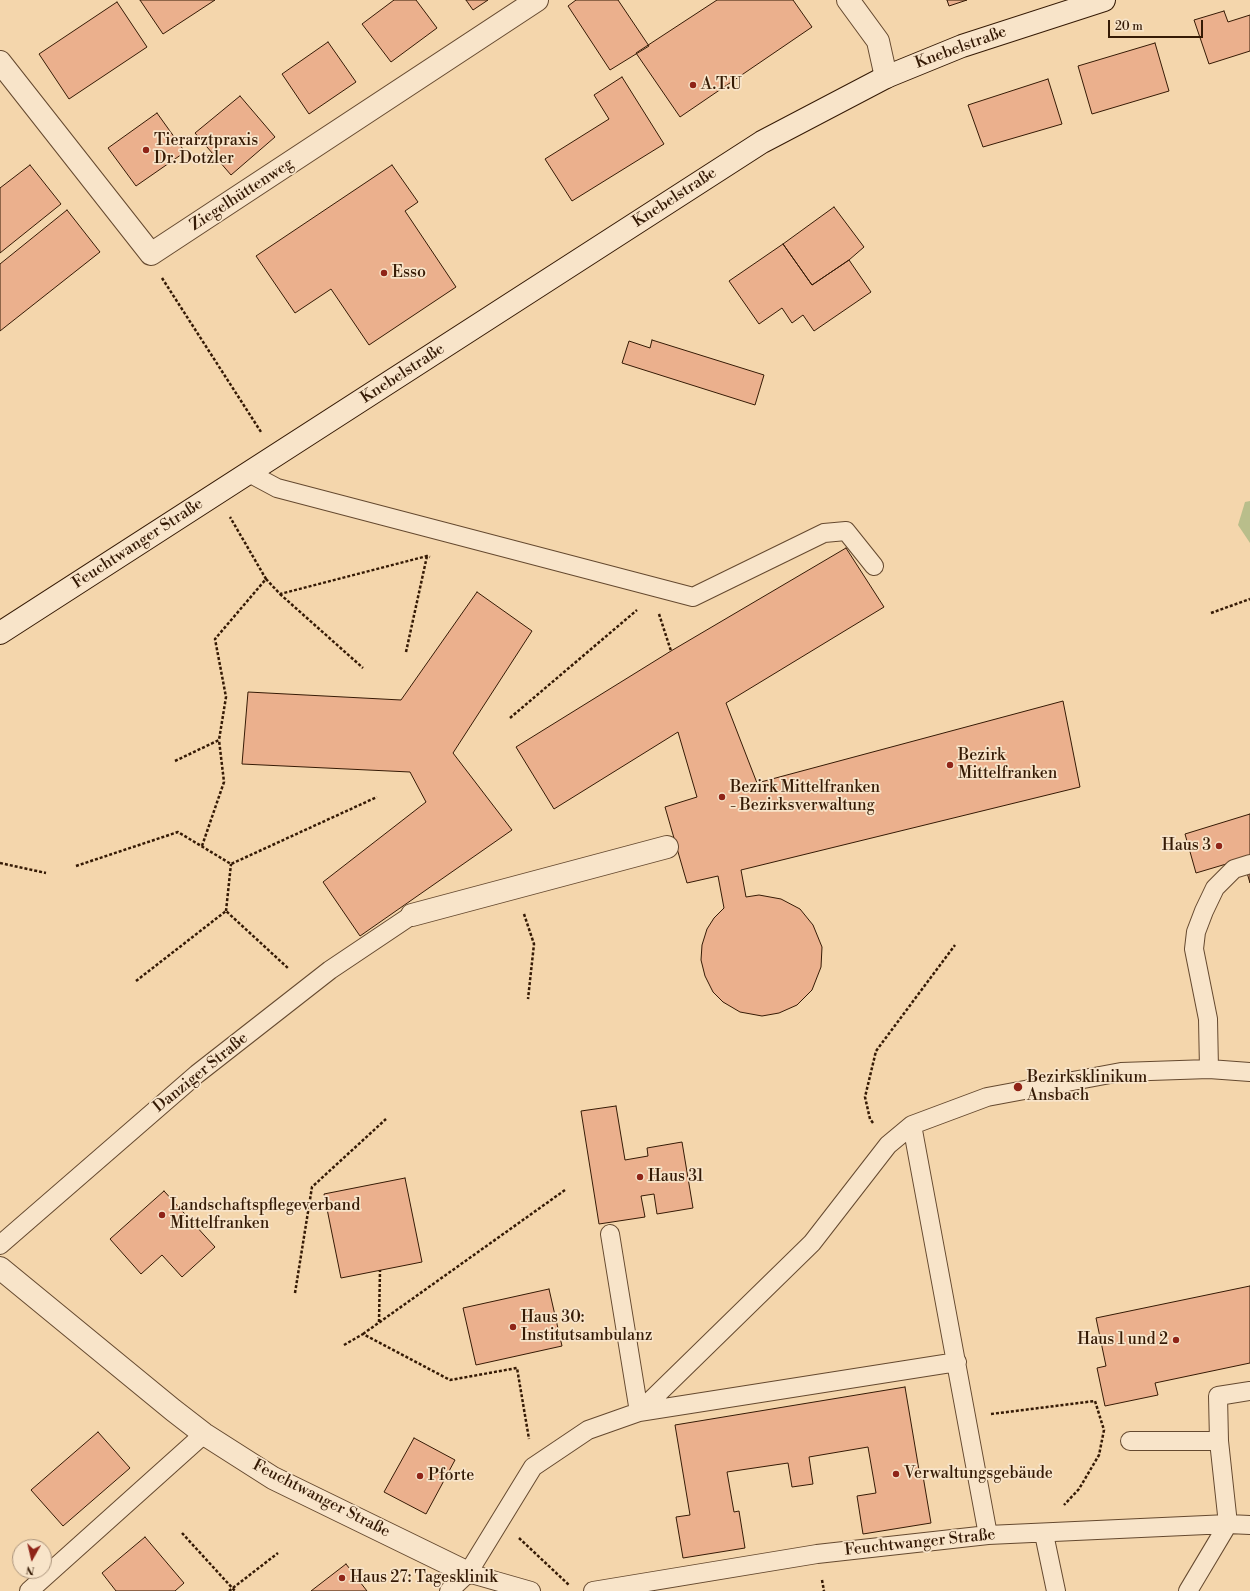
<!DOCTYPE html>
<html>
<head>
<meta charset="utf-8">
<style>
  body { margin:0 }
  #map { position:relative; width:1250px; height:1591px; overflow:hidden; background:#f4d6ac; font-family:"Libre Bodoni",serif }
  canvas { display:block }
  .north { position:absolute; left:12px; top:1539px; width:40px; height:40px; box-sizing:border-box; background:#f8e4c9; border:1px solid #aa937b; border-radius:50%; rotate:188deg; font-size:11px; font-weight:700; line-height:16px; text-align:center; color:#351a05 }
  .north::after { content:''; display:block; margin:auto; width:14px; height:18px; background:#8f2418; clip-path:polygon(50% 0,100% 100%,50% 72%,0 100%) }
  .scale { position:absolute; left:1108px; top:20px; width:95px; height:18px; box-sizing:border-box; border:2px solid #351a05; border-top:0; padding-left:5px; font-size:12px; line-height:14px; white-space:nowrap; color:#351a05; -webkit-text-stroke:3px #f8e4c9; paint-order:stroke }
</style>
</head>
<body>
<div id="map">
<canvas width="1250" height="1591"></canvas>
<div class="north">N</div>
<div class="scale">20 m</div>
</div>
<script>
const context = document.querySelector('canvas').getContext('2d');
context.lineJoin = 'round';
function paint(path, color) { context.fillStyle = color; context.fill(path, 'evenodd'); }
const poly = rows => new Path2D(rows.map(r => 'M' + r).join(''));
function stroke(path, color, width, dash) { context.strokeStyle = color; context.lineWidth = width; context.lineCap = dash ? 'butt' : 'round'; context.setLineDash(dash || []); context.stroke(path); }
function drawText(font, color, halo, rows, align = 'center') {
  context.font = font + ' "Libre Bodoni",serif'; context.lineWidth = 3.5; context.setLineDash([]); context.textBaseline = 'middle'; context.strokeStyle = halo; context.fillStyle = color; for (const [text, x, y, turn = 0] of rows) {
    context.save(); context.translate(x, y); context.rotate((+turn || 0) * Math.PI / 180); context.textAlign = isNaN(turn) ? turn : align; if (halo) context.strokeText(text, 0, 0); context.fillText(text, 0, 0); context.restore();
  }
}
paint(poly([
  [1250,501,1250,543,1238,525,1245,502]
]), '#b9be8b');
const building = poly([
  [140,0,215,0,163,34,140,0],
  [394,0,416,0,437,28,391,62,362,24,394,0],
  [466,0,488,0,473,10,466,0],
  [576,0,618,0,649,46,610,70,568,6,576,0],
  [717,0,793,0,812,27,680,117,636,53,717,0],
  [947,0,967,0,949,6,947,0],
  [117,2,147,47,69,99,39,54,117,2],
  [1224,11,1228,22,1250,15,1250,51,1209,64,1194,20,1224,11],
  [328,42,356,82,309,114,282,74,328,42],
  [1155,43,1169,91,1092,114,1078,66,1155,43],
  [622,77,664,144,572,201,545,159,609,119,594,95,622,77],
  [1048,79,1062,124,983,147,968,105,1048,79],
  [240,96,275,137,231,175,195,133,240,96],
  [157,113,185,152,136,186,108,148,157,113],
  [30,165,61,204,0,253,0,188,30,165],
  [392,165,418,202,405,211,456,287,369,345,331,289,295,313,256,256,392,165],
  [834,207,864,247,849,260,812,285,783,244,834,207],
  [67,210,100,252,0,331,0,264,67,210],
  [783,244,812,285,849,260,871,292,814,331,803,315,792,323,782,308,759,324,729,281,783,244],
  [652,340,764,375,755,405,622,363,629,341,650,348,652,340],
  [846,548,884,607,726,703,757,783,1063,701,1080,787,741,870,746,897,759,895,781,899,800,909,813,925,822,947,821,967,812,990,797,1005,779,1013,762,1016,740,1012,723,1002,713,992,705,976,701,960,702,945,707,929,714,918,724,908,718,876,687,883,665,807,697,797,678,732,554,809,516,747,671,651,846,548],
  [477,592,532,631,453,753,512,830,360,936,323,882,426,802,410,772,242,764,248,692,401,700,477,592],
  [1250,814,1250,883,1243,859,1196,873,1185,834,1250,814],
  [616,1106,625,1160,648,1156,647,1148,682,1142,693,1208,657,1214,654,1194,641,1196,645,1217,599,1224,581,1111,616,1106],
  [405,1178,422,1262,341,1278,324,1194,405,1178],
  [164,1191,215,1247,182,1277,162,1255,141,1274,110,1239,164,1191],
  [1250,1286,1250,1363,1155,1383,1158,1395,1105,1406,1097,1368,1106,1366,1096,1318,1250,1286],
  [549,1289,562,1346,476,1365,463,1308,549,1289],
  [905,1387,920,1476,923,1476,931,1523,863,1534,857,1496,876,1493,868,1447,809,1457,813,1484,792,1487,788,1463,727,1472,734,1512,739,1511,745,1548,683,1558,676,1517,690,1515,675,1425,905,1387],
  [98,1432,130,1468,63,1526,31,1490,98,1432],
  [414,1438,455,1460,426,1514,384,1492,414,1438],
  [145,1537,184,1583,175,1591,116,1591,102,1573,145,1537],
  [346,1564,367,1591,311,1591,346,1564]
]);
paint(building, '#ebb08d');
stroke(building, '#351a05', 1);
const lane = poly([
  [249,473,277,488,693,597,824,533,846,531,874,566],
  [1209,1069,1208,1019,1194,949,1196,932,1204,911,1215,888,1234,869,1250,864],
  [912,1125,988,1535],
  [610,1234,639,1412,957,1362],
  [0,1245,197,1074,330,970,412,915],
  [1130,1441,1219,1441,1228,1524,1188,1591],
  [1219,1441,1218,1396,1250,1391],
  [1044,1534,1056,1591],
  [468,1573,531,1591],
  [29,1591,204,1434],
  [449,1591,468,1573,533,1467,588,1430,639,1412,812,1243,888,1145,912,1125,987,1097,1121,1072,1209,1069,1250,1072],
  [593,1591,817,1554,988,1535,1228,1524,1250,1525]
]);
const street = poly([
  [848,0,878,41,886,77],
  [0,62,151,254,537,0],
  [412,915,667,847],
  [0,1268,173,1410,204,1434,273,1478,468,1573]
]);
const secondary = poly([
  [0,633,762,142,886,77,962,46,1104,0]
]);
stroke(lane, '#65492f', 20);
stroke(street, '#65492f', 24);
stroke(secondary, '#351a05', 24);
stroke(poly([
  [162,278,261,432],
  [266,579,280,594,427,556,430,557],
  [280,594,363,668],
  [1211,613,1250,599],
  [659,614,671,651],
  [406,652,427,556],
  [510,718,637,610],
  [175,761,219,740,226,697,215,639,266,579,230,517],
  [202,846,224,782,219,740],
  [0,863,46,873],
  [76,866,178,832,231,864,377,797],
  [226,911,231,864],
  [524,914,534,944,528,999],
  [136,981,226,911,289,969],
  [873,1123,870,1119,865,1097,876,1051,955,945],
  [295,1293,312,1187,386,1119],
  [379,1322,380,1270],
  [363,1334,565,1190],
  [344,1345,363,1334,450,1380,517,1368,529,1439],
  [991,1414,1095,1401,1104,1430,1099,1455,1079,1489,1064,1505],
  [182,1533,235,1591],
  [519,1538,569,1585],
  [822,1580,824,1591],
  [229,1591,278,1553]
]), '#351a05', 2.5, [3, 2]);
stroke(lane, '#f8e4c9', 18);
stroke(street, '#f8e4c9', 22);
stroke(secondary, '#f8e4c9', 22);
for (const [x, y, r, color] of [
  [693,85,4,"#8f2418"],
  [146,150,4,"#8f2418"],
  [384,273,4,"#8f2418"],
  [950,765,4,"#8f2418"],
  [722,797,4,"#8f2418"],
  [1219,846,4,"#8f2418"],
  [1018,1087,5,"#8f2418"],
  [640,1177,4,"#8f2418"],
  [162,1215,4,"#8f2418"],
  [513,1327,4,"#8f2418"],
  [1176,1340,4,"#8f2418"],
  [896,1474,4,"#8f2418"],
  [420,1476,4,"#8f2418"],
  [342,1578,4,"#8f2418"]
]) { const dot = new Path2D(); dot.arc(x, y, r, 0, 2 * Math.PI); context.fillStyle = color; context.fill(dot); stroke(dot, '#f8e4c9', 1.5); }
drawText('16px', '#351a05', '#f8e4c9', [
  ["Knebelstraße",961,48,-20],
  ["Ziegelhüttenweg",242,195,-33],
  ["Knebelstraße",675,198,-33],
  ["Knebelstraße",403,374,-33],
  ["Feuchtwanger Straße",138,544,-33],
  ["Danziger Straße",201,1073,-39],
  ["Feuchtwanger Straße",321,1499,27],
  ["Feuchtwanger Straße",920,1543,-6]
]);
drawText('16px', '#351a05', '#f8e4c9', [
  ["A.T.U",701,85],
  ["Tierarztpraxis",154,141],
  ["Dr. Dotzler",154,159],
  ["Esso",392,273],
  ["Bezirk",958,756],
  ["Mittelfranken",958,774],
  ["Bezirk Mittelfranken",730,788],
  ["- Bezirksverwaltung",730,806],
  ["Haus 3",1211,846,"right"],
  ["Bezirksklinikum",1027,1078],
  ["Ansbach",1027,1096],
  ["Haus 31",648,1177],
  ["Landschaftspflegeverband",170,1206],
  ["Mittelfranken",170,1224],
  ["Haus 30:",521,1318],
  ["Institutsambulanz",521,1336],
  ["Haus 1 und 2",1168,1340,"right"],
  ["Verwaltungsgebäude",904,1474],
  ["Pforte",428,1476],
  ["Haus 27: Tagesklinik",350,1578]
], 'left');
</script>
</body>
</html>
